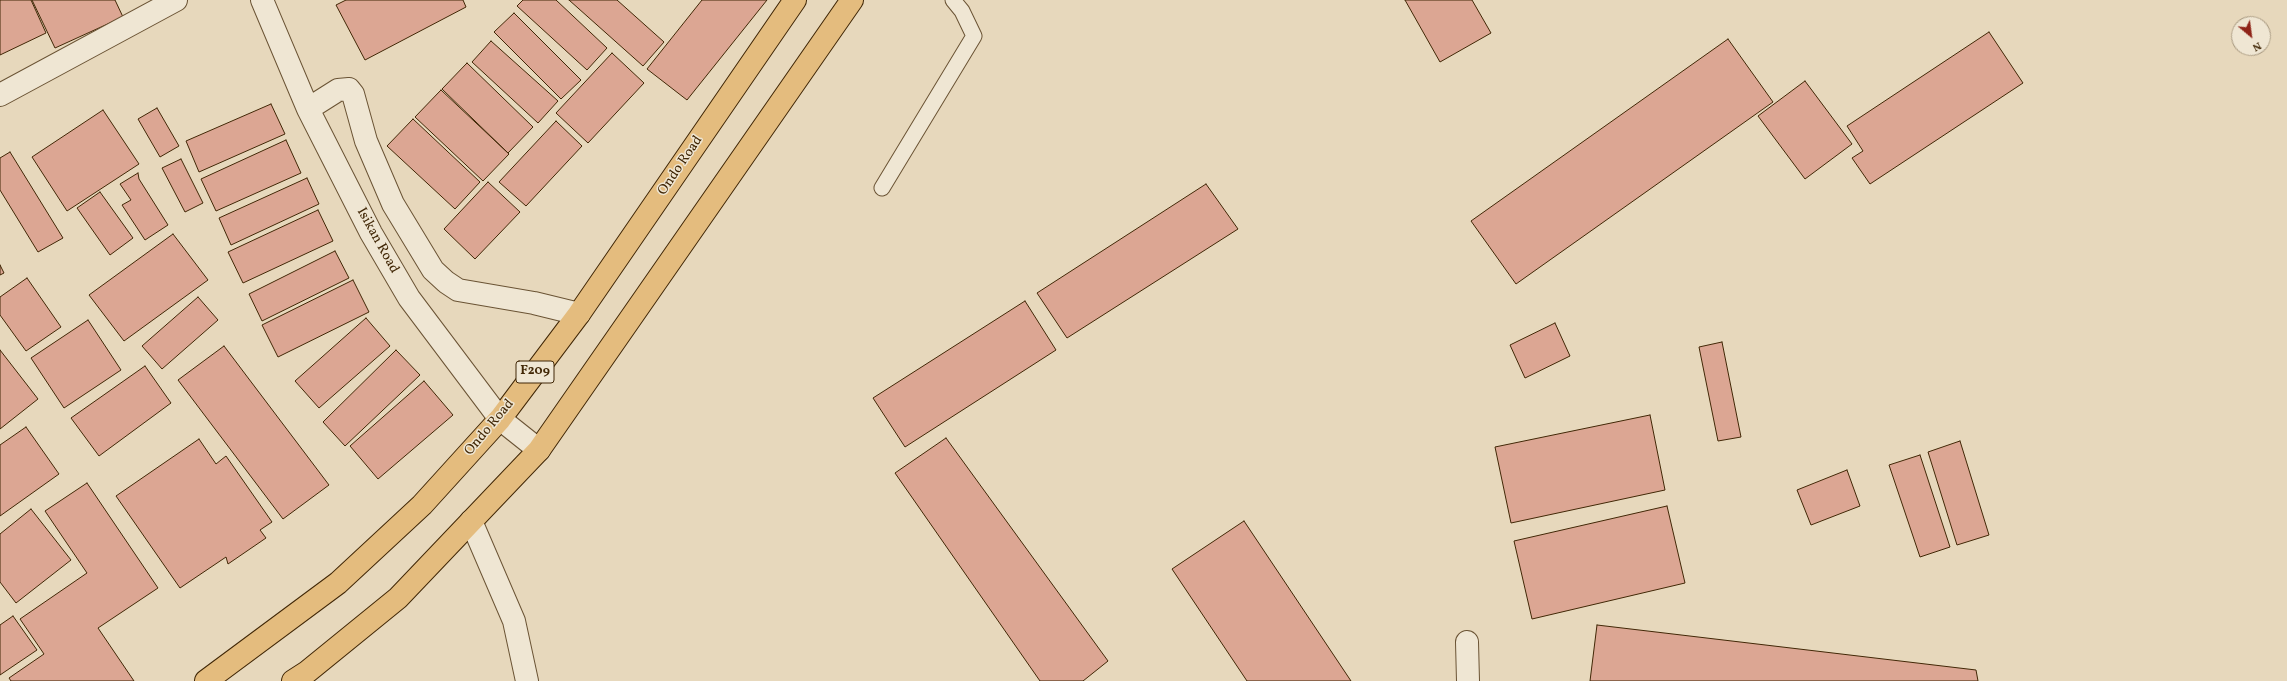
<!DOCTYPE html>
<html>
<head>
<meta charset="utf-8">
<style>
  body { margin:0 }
  #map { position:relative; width:2287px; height:681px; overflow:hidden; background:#e7d8bc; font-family:Vollkorn,serif }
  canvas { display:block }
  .north { position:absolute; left:2231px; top:16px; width:40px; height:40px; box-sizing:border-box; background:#efe6d3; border:1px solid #a99a81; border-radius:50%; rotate:151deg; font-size:11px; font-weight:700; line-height:16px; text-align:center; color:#412706 }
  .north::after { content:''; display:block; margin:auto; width:14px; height:18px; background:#8f2418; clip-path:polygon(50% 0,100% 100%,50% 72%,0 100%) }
</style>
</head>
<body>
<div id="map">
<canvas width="2287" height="681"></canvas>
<div class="north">N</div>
</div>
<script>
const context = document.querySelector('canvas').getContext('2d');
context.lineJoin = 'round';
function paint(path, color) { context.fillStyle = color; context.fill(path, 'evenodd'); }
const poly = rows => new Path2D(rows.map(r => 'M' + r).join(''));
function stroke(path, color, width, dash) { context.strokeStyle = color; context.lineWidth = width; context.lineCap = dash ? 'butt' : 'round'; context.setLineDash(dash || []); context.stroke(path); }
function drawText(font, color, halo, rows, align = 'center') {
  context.font = font + ' Vollkorn,serif'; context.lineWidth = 3; context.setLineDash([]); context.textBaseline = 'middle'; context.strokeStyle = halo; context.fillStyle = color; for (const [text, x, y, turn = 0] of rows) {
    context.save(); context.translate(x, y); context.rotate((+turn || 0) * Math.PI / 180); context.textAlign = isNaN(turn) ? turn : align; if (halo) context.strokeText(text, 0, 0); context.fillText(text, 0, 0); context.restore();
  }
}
const building = poly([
  [0,0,31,0,46,33,0,55,0,0],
  [32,0,115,0,123,17,55,48,32,0],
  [346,0,463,0,466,7,365,60,336,5,346,0],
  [523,0,556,0,607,48,587,70,517,6,523,0],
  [569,0,617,0,664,42,643,66,569,0],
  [702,0,767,0,687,100,647,69,702,0],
  [1405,0,1472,0,1491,33,1440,62,1405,0],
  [514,13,581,80,561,99,494,32,514,13],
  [1989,32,2023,83,1870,184,1852,158,1863,151,1847,126,1989,32],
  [1728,39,1773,102,1516,284,1471,221,1728,39],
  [491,41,558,101,538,123,472,62,491,41],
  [612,53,644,83,588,143,556,113,612,53],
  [467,63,533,127,508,153,442,89,467,63],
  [1805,81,1852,144,1805,179,1758,116,1805,81],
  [441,90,509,154,483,181,415,117,441,90],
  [271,104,285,134,199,172,186,141,271,104],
  [157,108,179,146,160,157,138,119,157,108],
  [103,110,139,164,67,211,32,157,103,110],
  [413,119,480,182,455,209,387,146,413,119],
  [556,121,582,146,526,206,499,182,556,121],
  [286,140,301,173,216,211,201,179,286,140],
  [10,152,63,238,38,252,0,190,0,158,10,152],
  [181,159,203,203,185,212,162,168,181,159],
  [138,173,139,179,168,225,145,240,122,205,131,200,120,184,138,173],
  [307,178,319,204,231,245,219,218,307,178],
  [488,182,520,212,475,259,444,229,488,182],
  [1206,184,1238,229,1067,338,1037,293,1206,184],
  [100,192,133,238,110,255,77,208,100,192],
  [318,210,333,241,243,283,228,252,318,210],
  [173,234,208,280,124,341,89,295,173,234],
  [335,251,349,278,262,321,249,294,335,251],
  [0,265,4,273,0,275,0,265],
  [27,278,61,327,26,351,0,315,0,297,27,278],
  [353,280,369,312,278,357,262,325,353,280],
  [198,297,218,320,162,369,142,346,198,297],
  [1025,301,1056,350,905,447,873,398,1025,301],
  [366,318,390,346,319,408,295,381,366,318],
  [88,320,121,370,64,408,31,358,88,320],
  [1555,323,1570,356,1525,378,1510,345,1555,323],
  [1722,342,1741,437,1718,441,1699,347,1722,342],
  [224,346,329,485,283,519,178,380,224,346],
  [0,350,38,399,0,429,0,350],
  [396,350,420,375,345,446,323,422,396,350],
  [145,366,171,403,99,456,71,418,145,366],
  [424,381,453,415,378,479,350,446,424,381],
  [1650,415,1665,490,1511,523,1495,447,1650,415],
  [26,427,59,474,0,516,0,445,26,427],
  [946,438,1108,661,1083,681,1040,681,895,473,946,438],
  [199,439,216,464,226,456,272,522,260,530,266,538,228,564,226,557,180,588,116,496,199,439],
  [1960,441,1989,535,1957,545,1928,452,1960,441],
  [1920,455,1950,547,1920,557,1889,465,1920,455],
  [1847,470,1860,506,1811,525,1797,490,1847,470],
  [87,483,158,588,98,628,134,681,11,681,9,678,44,654,20,619,87,573,45,511,87,483],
  [1667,506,1685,583,1532,619,1514,541,1667,506],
  [31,509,71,560,16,603,0,582,0,534,31,509],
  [1244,521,1351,681,1247,681,1172,569,1244,521],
  [13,616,37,650,0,675,0,625,13,616],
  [1597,625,1976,670,1978,681,1590,681,1597,625]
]);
paint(building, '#dca693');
stroke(building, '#412706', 1);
const lane = poly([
  [882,188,974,36,962,11,953,0]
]);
const street = poly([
  [262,0,308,109,371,233,409,298,500,419,539,450],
  [0,95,176,0],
  [308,109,338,90,349,89,353,94,366,141,393,204,433,270,446,282,458,290,534,303,579,314],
  [471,521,514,621,527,681],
  [1467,642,1468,681]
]);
const primary = poly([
  [206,681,338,583,422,505,500,419,579,314,795,0],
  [293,681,307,672,398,598,539,450,852,0]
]);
stroke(lane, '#6a5334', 17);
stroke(street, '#6a5334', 24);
stroke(primary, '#412706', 24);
stroke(lane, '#efe6d3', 15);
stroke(street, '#efe6d3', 22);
stroke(primary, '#e4bc7e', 22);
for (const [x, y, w] of [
  [535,372,38]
]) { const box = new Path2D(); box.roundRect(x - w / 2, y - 11, w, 22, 3); context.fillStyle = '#efe6d3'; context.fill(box); stroke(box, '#412706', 1); }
drawText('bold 13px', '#412706', null, [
  ["F209",535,372]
]);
drawText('14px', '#412706', '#efe6d3', [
  ["Ondo Road",681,166,-56],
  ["Isikan Road",377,241,61],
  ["Ondo Road",490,428,-50]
]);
</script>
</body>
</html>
